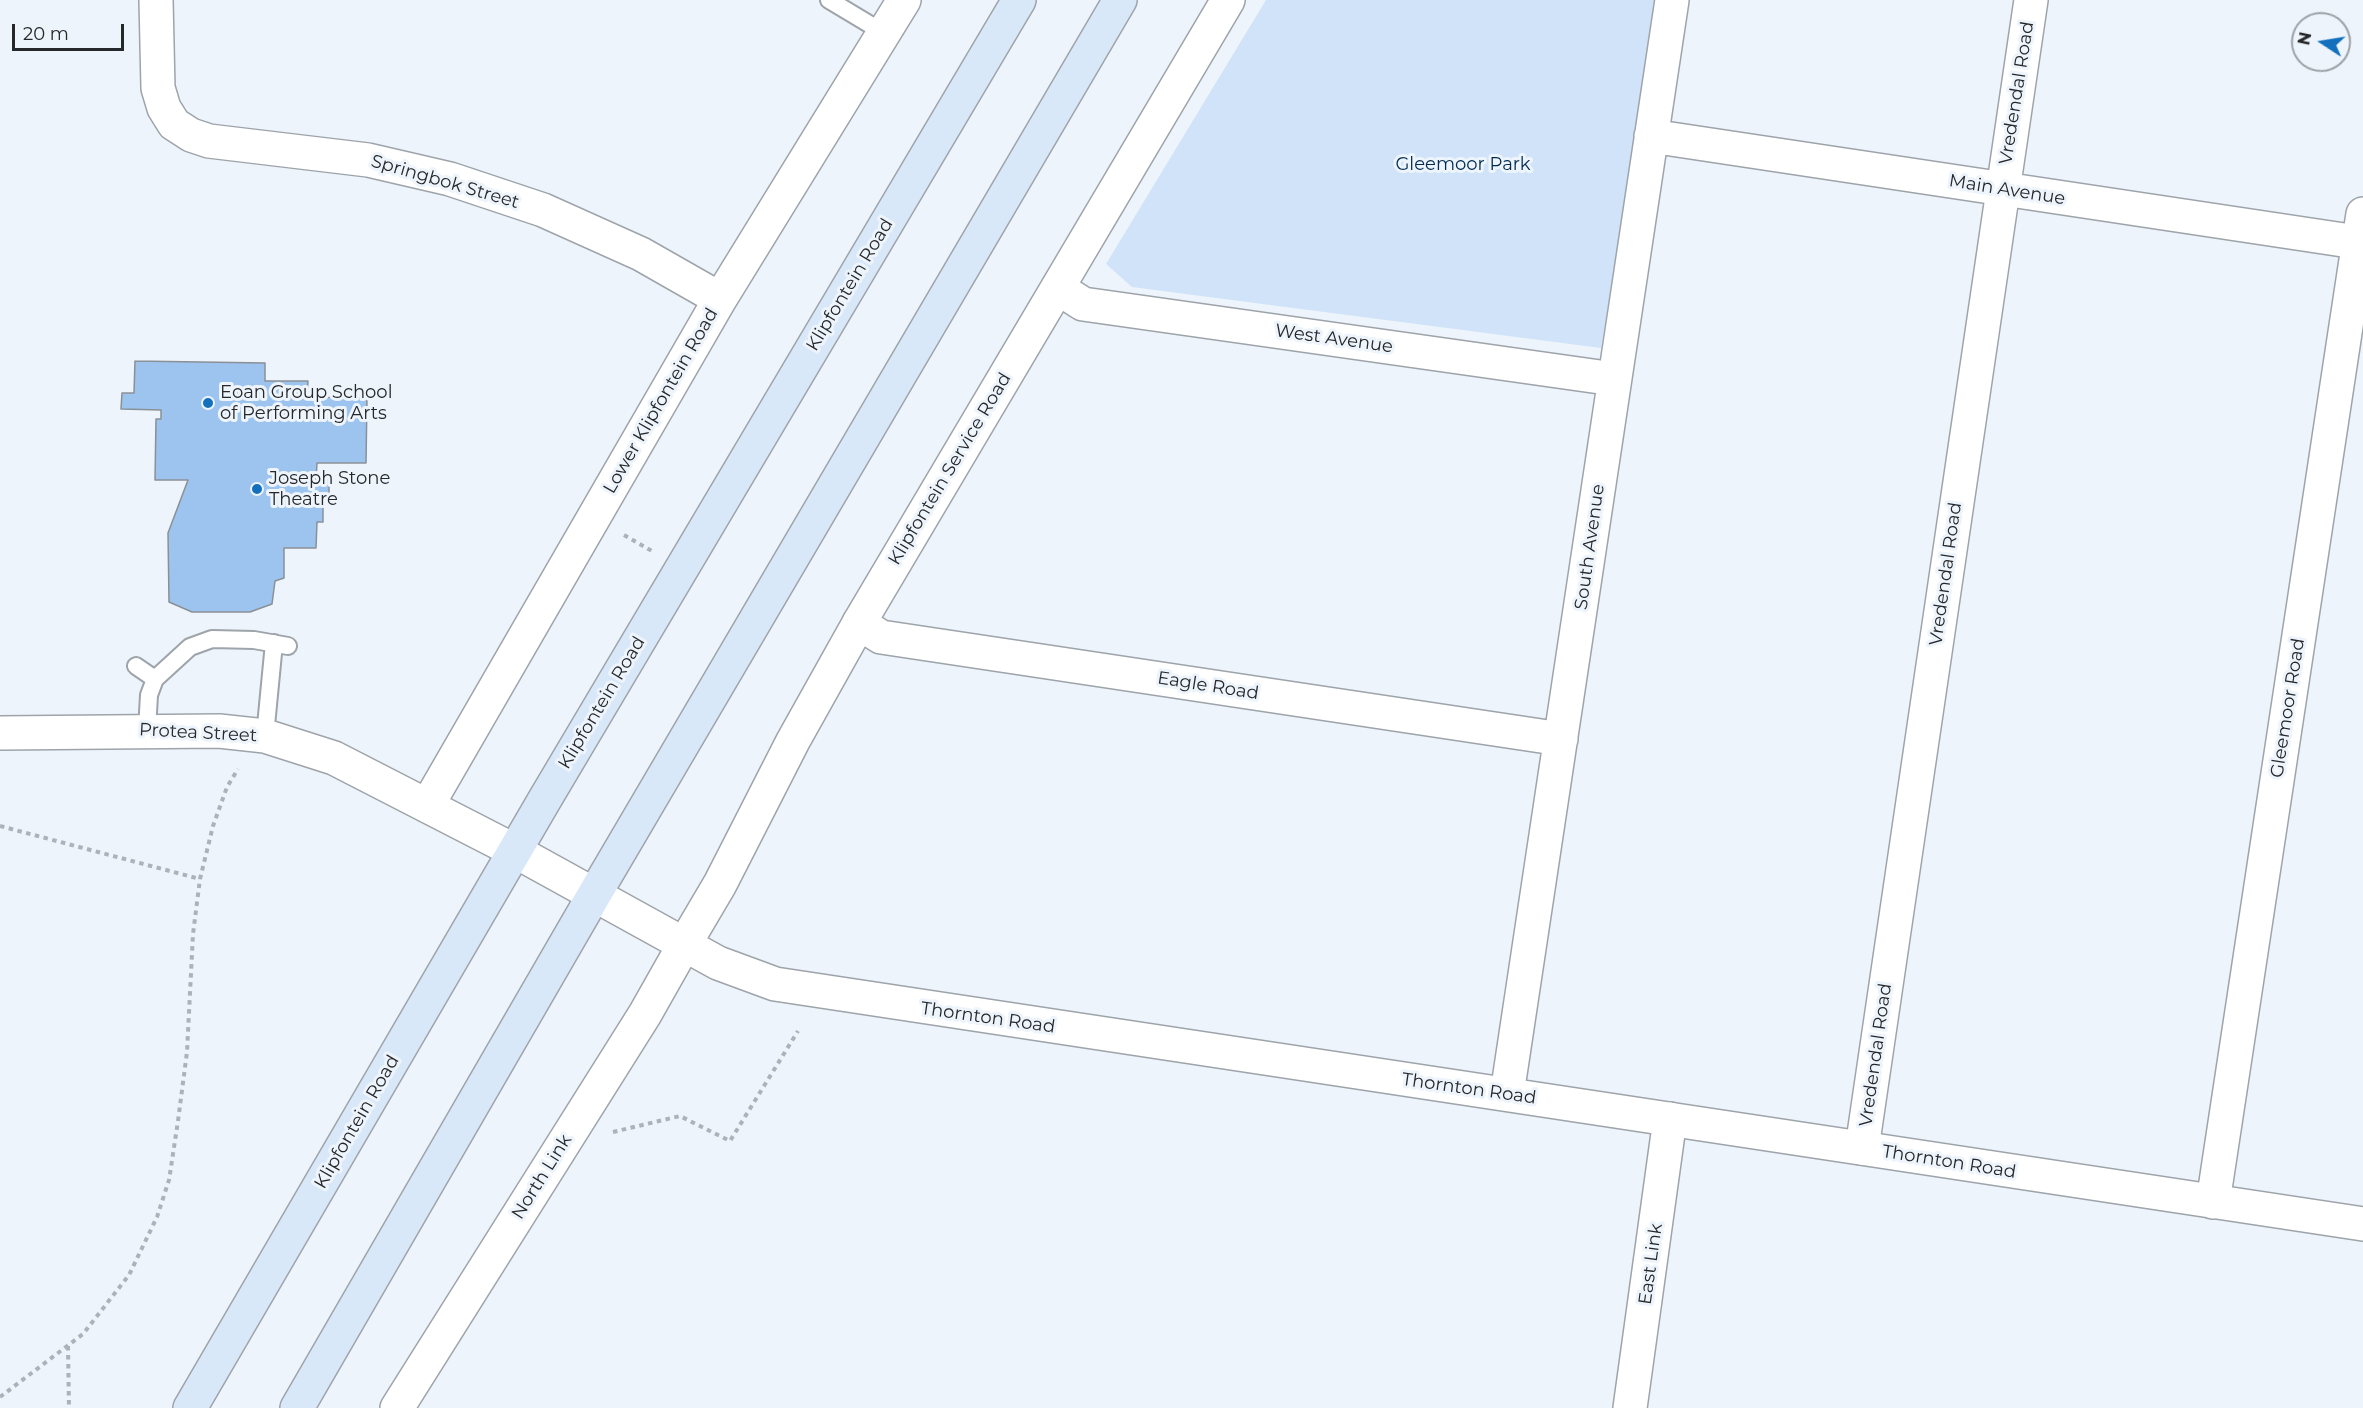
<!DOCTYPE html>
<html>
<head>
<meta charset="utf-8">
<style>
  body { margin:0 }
  #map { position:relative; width:2363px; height:1408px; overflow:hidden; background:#edf4fb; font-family:Montserrat,sans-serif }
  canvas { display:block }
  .north { position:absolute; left:2291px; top:12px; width:60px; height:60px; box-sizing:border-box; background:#edf4fb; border:2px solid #9da2a7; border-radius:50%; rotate:282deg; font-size:16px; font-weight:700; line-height:24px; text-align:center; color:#25272a }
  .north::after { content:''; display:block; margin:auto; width:21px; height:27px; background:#1270bd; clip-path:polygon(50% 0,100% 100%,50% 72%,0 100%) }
  .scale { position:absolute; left:12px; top:24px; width:112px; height:27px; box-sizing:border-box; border:3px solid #25272a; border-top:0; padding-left:8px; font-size:18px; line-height:21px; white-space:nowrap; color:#25272a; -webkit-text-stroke:4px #edf4fb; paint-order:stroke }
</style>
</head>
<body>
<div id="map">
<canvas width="2363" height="1408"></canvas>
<div class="north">N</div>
<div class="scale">20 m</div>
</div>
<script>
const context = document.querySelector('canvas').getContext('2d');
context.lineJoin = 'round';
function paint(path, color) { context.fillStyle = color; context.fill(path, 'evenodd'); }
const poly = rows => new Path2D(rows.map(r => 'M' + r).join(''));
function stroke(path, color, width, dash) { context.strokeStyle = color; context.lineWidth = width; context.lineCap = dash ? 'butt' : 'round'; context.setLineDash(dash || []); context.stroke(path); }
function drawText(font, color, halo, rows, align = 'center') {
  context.font = font + ' Montserrat,sans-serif'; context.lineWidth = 6; context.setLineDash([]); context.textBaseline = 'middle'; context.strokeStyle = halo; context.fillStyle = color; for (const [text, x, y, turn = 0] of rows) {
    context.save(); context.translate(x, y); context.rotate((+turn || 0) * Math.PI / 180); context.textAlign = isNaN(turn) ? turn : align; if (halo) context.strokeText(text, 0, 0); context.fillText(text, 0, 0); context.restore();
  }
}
paint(poly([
  [1266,0,1658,0,1601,348,1132,287,1106,264]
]), '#d0e3f8');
const building = poly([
  [135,361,265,363,265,381,308,381,307,397,367,398,366,463,317,463,316,480,329,480,329,498,323,497,323,522,317,522,316,548,284,548,284,578,275,581,272,604,250,612,192,612,169,602,168,533,188,480,155,480,156,419,161,419,161,410,121,409,122,393,134,393,135,361]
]);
paint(building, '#9cc4ef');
stroke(building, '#8a9096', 1.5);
const service = poly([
  [829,0,884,33],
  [136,666,155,679],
  [147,730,149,695,155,679,190,647,212,639,254,640,288,646],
  [265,736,274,643]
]);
const minor = poly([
  [156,0,158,88,164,108,174,124,191,135,209,141,368,160,450,179,543,210,641,254,720,299],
  [1651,136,2363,243],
  [1058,288,1083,304,1614,379],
  [859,623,881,637,1561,739],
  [0,733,219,731,265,736,334,758,515,851],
  [427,806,720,299,904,0],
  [1507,1094,1672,0],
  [1862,1148,2031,0],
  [2213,1202,2363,214],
  [397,1408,645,1014,684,945],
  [1630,1408,1670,1119]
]);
const tertiary = poly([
  [515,851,718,963,775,984,2363,1224],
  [684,945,720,884,793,741,859,623,1228,0]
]);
const secondary = poly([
  [190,1408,545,799,1019,0],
  [297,1408,594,895,1120,0]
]);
stroke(service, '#9ea4aa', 20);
stroke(minor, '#9ea4aa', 36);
stroke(tertiary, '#9ea4aa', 36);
stroke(secondary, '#9ea4aa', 36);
stroke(poly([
  [624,535,652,551],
  [0,826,200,879],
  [613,1132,680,1116,730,1141,798,1031],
  [68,1346,69,1408],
  [0,1397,83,1334,129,1275,157,1217,169,1180,178,1121,187,1052,193,934,200,879,213,826,227,787,238,769]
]), '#adb2b8', 4, [4.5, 4.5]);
stroke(service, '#fff', 16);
stroke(minor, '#fff', 33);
stroke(tertiary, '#fff', 33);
stroke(secondary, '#d9e8f8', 33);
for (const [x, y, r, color] of [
  [208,403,6,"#1270bd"],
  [257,489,6,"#1270bd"]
]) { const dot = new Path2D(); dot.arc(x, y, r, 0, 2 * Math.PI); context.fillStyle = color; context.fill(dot); stroke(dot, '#edf4fb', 2); }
drawText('18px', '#25272a', '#edf4fb', [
  ["Vredendal Road",2017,93,-81],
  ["Springbok Street",445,182,16],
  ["Main Avenue",2007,190,9],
  ["Klipfontein Road",850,285,-59],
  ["West Avenue",1334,339,8],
  ["Lower Klipfontein Road",661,401,-60],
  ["Klipfontein Service Road",950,469,-59],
  ["South Avenue",1590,547,-82],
  ["Vredendal Road",1946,574,-82],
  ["Eagle Road",1208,686,9],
  ["Klipfontein Road",602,703,-59],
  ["Gleemoor Road",2288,708,-81],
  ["Protea Street",198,733,3],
  ["Thornton Road",988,1018,8],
  ["Vredendal Road",1876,1055,-82],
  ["Thornton Road",1469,1089,8],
  ["Klipfontein Road",357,1122,-60],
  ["Thornton Road",1949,1162,9],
  ["North Link",542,1177,-58],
  ["East Link",1651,1264,-82]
]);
drawText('18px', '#002b51', '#edf4fb', [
  ["Gleemoor Park",1463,165]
]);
drawText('18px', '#25272a', '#edf4fb', [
  ["Eoan Group School",220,393],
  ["of Performing Arts",220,414],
  ["Joseph Stone",269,479],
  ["Theatre",269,500]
], 'left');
</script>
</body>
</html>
